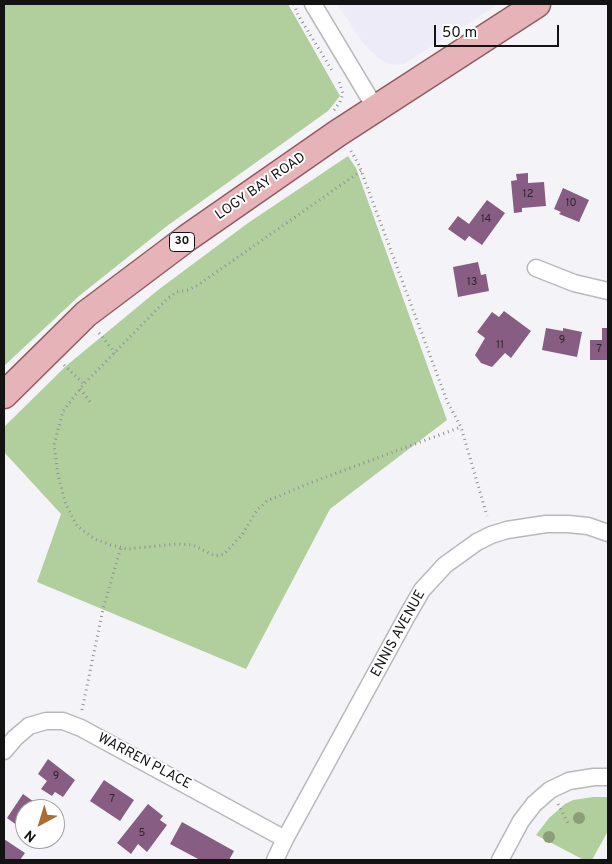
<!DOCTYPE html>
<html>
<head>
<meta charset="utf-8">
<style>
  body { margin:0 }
  #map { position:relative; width:612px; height:864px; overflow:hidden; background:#f4f4f8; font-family:Overpass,sans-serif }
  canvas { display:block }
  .frame { position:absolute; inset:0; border:5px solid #131314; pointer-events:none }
  .north { position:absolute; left:15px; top:799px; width:50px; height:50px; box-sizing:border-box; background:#fff; border:1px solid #a1a1a1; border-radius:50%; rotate:219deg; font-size:14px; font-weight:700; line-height:20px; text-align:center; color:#131314 }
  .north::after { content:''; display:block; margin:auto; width:18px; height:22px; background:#aa6d31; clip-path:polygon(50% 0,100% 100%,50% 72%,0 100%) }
  .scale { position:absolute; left:434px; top:25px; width:125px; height:22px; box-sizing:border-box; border:2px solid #131314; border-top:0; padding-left:6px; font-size:15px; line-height:18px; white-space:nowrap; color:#131314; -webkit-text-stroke:4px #fff; paint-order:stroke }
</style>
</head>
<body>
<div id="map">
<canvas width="612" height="864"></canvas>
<div class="frame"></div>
<div class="north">N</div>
<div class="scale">50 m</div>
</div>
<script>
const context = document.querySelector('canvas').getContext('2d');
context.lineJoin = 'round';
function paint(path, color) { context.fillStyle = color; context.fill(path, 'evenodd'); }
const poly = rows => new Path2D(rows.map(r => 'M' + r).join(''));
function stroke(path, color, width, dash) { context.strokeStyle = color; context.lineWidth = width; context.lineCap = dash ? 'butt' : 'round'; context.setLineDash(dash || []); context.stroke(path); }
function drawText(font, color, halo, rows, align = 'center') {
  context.font = font + ' Overpass,sans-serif'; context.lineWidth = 4; context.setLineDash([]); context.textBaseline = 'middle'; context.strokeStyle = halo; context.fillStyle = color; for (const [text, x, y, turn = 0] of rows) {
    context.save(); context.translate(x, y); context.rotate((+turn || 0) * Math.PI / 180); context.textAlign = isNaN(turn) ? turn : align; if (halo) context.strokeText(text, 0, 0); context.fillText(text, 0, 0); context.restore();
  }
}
paint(poly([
  [337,4,499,4,404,64,396,65,387,63,378,58,363,43]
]), '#ecebf7');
paint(poly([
  [4,4,288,4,340,96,328,111,167,226,79,296,4,366],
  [348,156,356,168,447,420,330,509,246,669,37,582,61,514,4,452,4,427,66,366,158,290,248,223],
  [593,797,608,797,608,831,592,860,584,860,536,835,549,818,565,804,573,800]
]), '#b1cf9d');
paint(poly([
  [528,173,528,183,544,182,546,206,522,208,522,212,514,213,511,181,517,180,516,174],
  [563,188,589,200,579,222,559,214,561,212,554,209],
  [487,200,505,213,482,245,469,236,465,241,448,229,458,216,469,224],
  [478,262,481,275,486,274,489,291,458,297,453,267],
  [504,311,531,331,511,358,505,353,492,367,481,363,475,355,485,338,477,332,492,312,499,317],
  [546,328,563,331,563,328,582,332,577,357,542,350],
  [602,328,608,328,608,360,590,360,590,340,602,340],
  [48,759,75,780,63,797,55,792,52,796,41,789,47,781,38,774],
  [104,780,134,800,120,821,90,801],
  [23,794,44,809,25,809,25,831,7,818],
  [148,804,163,816,160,820,167,825,147,852,138,844,131,854,117,843],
  [182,822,234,851,229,860,200,860,170,844],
  [4,839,25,853,20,860,4,860]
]), '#875d83');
const street = poly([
  [313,4,376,109],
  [536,268,574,283,608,291],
  [4,751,15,738,29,726,46,721,63,721,81,728,285,839],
  [275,860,285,839,407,616,422,590,445,565,477,542,491,535,507,530,546,524,568,524,588,526,608,533],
  [500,860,521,821,534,804,550,790,569,781,594,777,608,777]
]);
const primary = poly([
  [4,395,86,314,187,238,338,133,537,4]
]);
stroke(street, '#b9b9bd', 19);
stroke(primary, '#925b60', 29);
stroke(poly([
  [294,4,298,15,333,72],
  [334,110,340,102,343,94,339,82],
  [351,151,359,165,447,401,461,427,487,516],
  [361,171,198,285,188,290,177,292,168,298,84,384,63,411,54,445,58,475,66,505,77,526,95,539,111,545,128,549,176,544,193,545,215,556,224,554,242,535,257,510,267,501,315,481,461,427],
  [99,333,115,353],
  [64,365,84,384],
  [80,389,92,404],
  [82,710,103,609,121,547],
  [558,804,568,823]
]), '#909093', 3, [1, 4]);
stroke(street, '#fff', 16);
stroke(primary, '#e6b4b8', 26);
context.fillStyle = '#8b9e78';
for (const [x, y] of [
  [579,818],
  [549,837]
]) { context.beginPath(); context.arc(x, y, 6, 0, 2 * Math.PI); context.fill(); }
drawText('11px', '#302630', null, [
  ["12",528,195],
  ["10",571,204],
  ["14",486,220],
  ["13",472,283],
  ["9",562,341],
  ["11",500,346],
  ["7",599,350],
  ["9",56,777],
  ["7",112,800],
  ["5",142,834]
]);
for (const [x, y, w] of [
  [182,242,25]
]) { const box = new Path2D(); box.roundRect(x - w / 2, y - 9.5, w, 19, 4); context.fillStyle = '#fff'; context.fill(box); stroke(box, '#131314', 1); }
drawText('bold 12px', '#131314', null, [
  ["30",182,242]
]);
drawText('14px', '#131314', '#fff', [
  ["LOGY BAY ROAD",261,187,-35],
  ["ENNIS AVENUE",399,634,-61],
  ["WARREN PLACE",144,762,28]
]);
</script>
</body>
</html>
